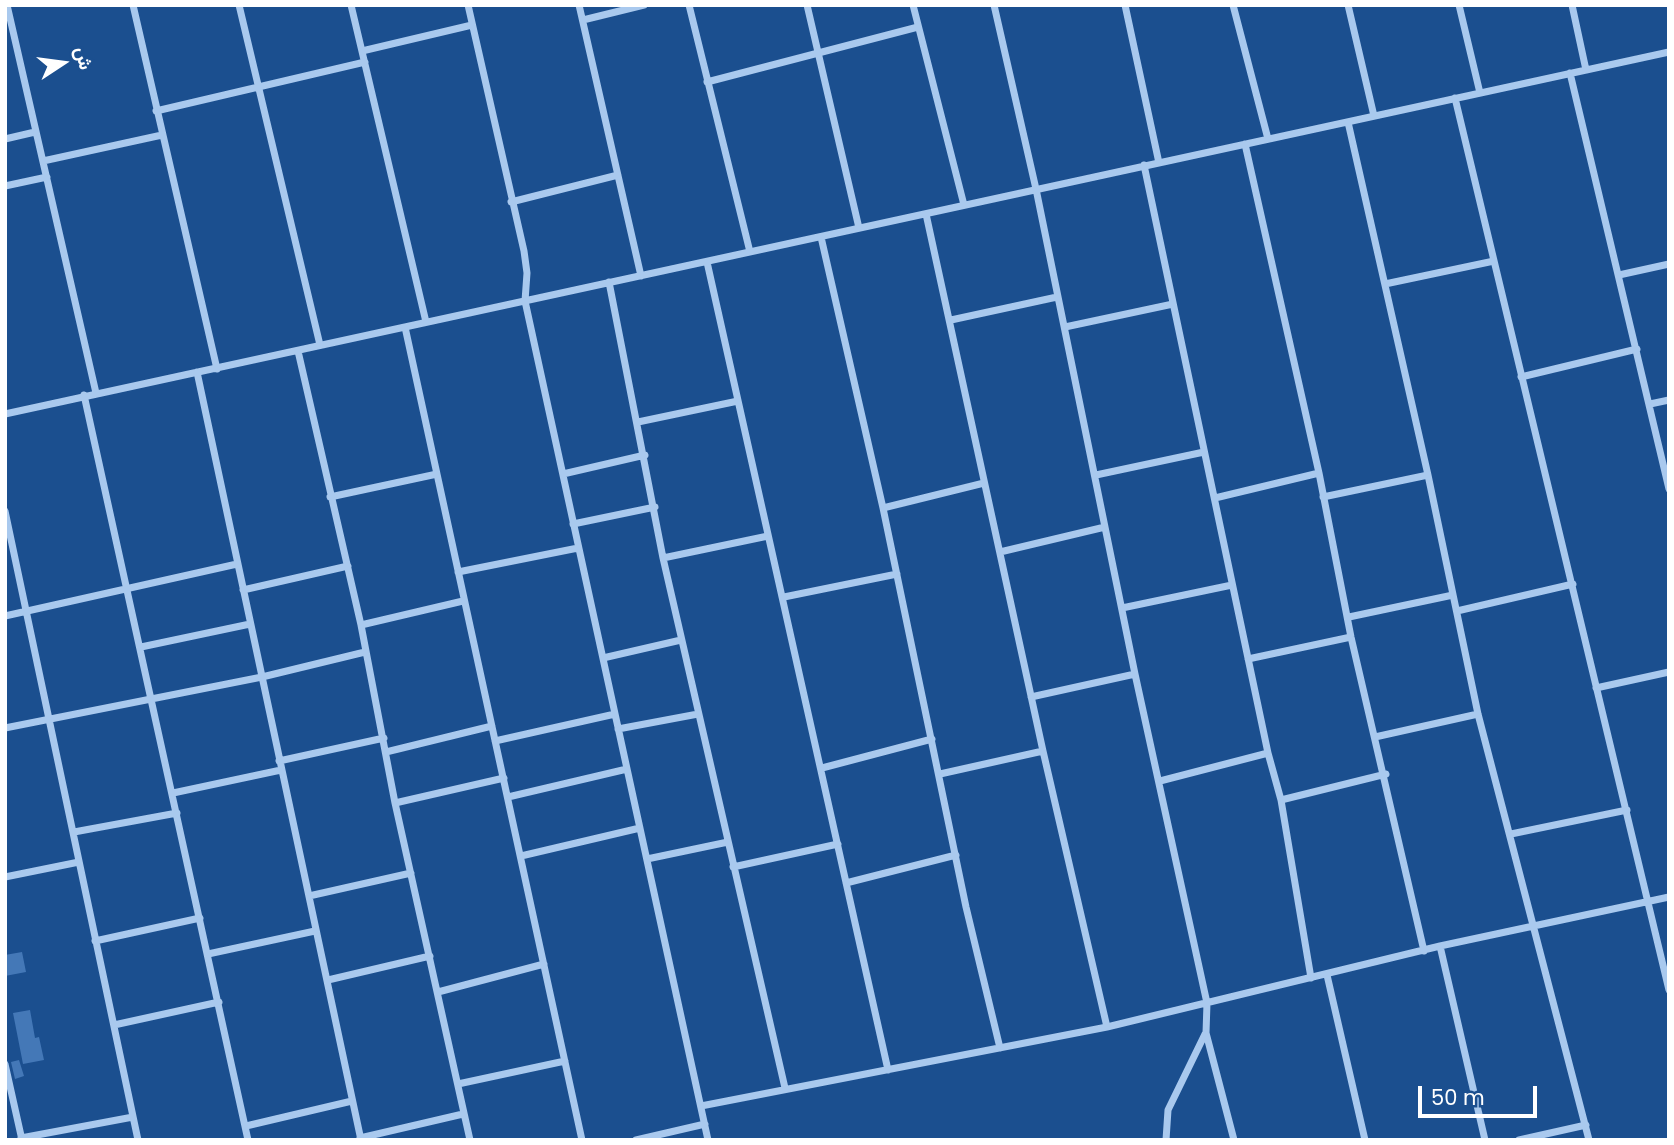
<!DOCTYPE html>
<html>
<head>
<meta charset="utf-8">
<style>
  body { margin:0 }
  #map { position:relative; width:1674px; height:1145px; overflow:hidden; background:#1b4f8f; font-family:Poppins,Vazirmatn,sans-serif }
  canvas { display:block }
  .frame { position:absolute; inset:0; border:7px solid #fff; pointer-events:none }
  .north { position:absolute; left:28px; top:28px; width:70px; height:70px; -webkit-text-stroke:5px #1b4f8f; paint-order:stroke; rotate:77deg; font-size:19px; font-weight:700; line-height:28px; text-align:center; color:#fff }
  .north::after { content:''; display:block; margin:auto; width:24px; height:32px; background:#fff; clip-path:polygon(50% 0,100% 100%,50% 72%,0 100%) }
  .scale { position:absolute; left:1418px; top:1086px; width:119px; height:32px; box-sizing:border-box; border:4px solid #fff; border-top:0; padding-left:9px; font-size:21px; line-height:24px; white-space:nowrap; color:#fff; -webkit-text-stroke:5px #1b4f8f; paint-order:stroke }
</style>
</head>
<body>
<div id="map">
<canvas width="1674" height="1145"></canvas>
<div class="frame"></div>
<div class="north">ش</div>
<div class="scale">50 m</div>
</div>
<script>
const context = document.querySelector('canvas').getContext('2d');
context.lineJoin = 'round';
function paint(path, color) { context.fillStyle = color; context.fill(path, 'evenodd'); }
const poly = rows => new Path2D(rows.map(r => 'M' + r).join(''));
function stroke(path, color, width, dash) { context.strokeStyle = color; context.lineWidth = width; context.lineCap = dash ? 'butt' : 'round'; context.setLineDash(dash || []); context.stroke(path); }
paint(poly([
  [22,952,26,972,5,976,5,955],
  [30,1010,35,1038,39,1037,44,1060,23,1064,13,1013],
  [19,1060,24,1076,15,1079,11,1062]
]), '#4478b7');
stroke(poly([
  [7,5,96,393],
  [133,5,217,369],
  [239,5,320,345],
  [351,5,426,322],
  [468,5,524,251,527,273,525,301,708,1140],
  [579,5,641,276],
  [689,5,750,252],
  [807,5,859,228],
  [913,5,964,205],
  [994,5,1036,189,1135,674,1207,1003,1206,1033,1234,1140],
  [1125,5,1159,163],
  [1233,5,1268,139],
  [1348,5,1374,116],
  [1459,5,1480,93],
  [1572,5,1586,70],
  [583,20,644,5],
  [362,51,472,25],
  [1570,73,1669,489],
  [707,82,918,27],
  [1455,98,1669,990],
  [156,111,365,62],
  [1348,122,1428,475,1478,714,1589,1140],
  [5,139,35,132],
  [1245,144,1319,473,1351,637,1424,951],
  [43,161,162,135],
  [1144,165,1268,753,1281,800,1311,978],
  [5,186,47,177],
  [511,202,618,175],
  [926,214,1043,751,1107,1027],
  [821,237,883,508,966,907,1000,1048],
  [707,262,888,1070],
  [1619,275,1669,264],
  [609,282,663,558,785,1088],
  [1385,284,1494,261],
  [951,320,1057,297],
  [405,327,582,1140],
  [1065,327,1173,304],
  [298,351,361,625,395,803,470,1140],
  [197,372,361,1140],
  [1521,377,1637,349],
  [84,395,248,1140],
  [1650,404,1669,400],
  [5,414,1669,52],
  [638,422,738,401],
  [563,474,645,455],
  [1096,475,1204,452],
  [330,497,437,474],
  [1323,497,1428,475],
  [1215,498,1319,473],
  [883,508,984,483],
  [5,511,138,1140],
  [573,524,655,507],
  [1000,552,1105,527],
  [663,558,768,536],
  [458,572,578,548],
  [243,590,348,566],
  [784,597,897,574],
  [1122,608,1232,585],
  [1457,611,1573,584],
  [5,616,237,564],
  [1349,617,1453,595],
  [361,625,463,601],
  [141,647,250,624],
  [603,658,681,640],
  [1248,659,1351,637],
  [1596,688,1669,672],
  [1031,697,1135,674],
  [5,728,262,677,365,652],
  [618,729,698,714],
  [1375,737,1478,714],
  [495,741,615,714],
  [386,752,492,726],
  [279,761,384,738],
  [822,768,932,739],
  [940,774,1043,751],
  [1160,781,1268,753],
  [173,793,281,770],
  [508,797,627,769],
  [1281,800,1386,774],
  [395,803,504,778],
  [74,832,177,813],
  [1511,834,1627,810],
  [521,856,640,828],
  [647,859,728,842],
  [733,867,838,844],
  [5,877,79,862],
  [846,883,956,855],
  [309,896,411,873],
  [95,941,200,918],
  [1440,946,1485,1140],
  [208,954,315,931],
  [1327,975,1365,1140],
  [328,980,430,956],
  [438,992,544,964],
  [114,1025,219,1002],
  [5,1064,22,1140],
  [458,1084,565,1061],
  [701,1106,1107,1027,1440,946,1669,897],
  [246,1126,352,1101],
  [21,1138,133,1117],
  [360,1138,463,1114],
  [636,1140,705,1124],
  [1166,1140,1168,1110,1205,1034],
  [1519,1140,1586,1125]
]), '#a9c9ee', 7);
</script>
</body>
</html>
